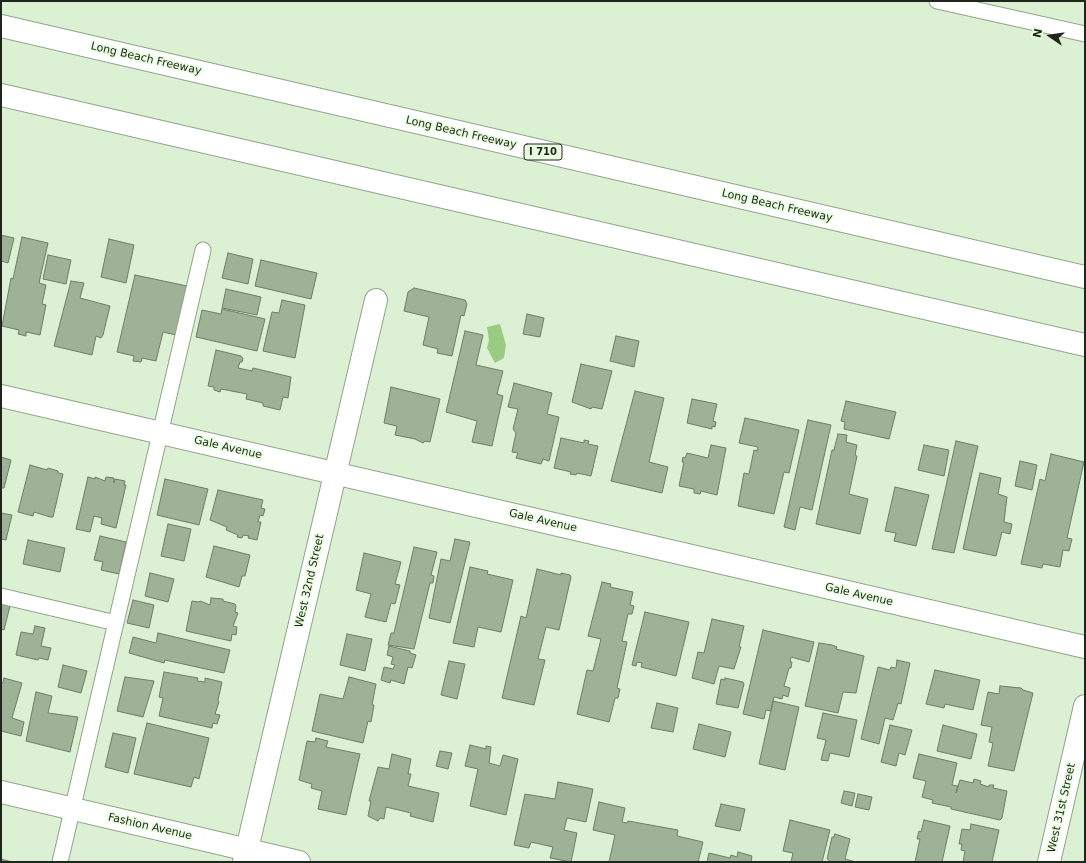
<!DOCTYPE html>
<html>
<head>
<meta charset="utf-8">
<style>
  body { margin:0 }
  #map { position:relative; width:1086px; height:863px; overflow:hidden; background:#dcf1d3; font-family:"DejaVu Sans",sans-serif }
  canvas { display:block }
  .frame { position:absolute; inset:0; border:2px solid #1f261b; pointer-events:none }
  .north { position:absolute; left:1030px; top:16px; width:40px; height:40px; -webkit-text-stroke:3px #e9fee0; paint-order:stroke; rotate:283deg; font-size:11px; font-weight:700; line-height:16px; text-align:center; color:#1f261b }
  .north::after { content:''; display:block; margin:auto; width:14px; height:18px; background:#1f261b; clip-path:polygon(50% 0,100% 100%,50% 72%,0 100%) }
</style>
</head>
<body>
<div id="map">
<canvas width="1086" height="863"></canvas>
<div class="frame"></div>
<div class="north">N</div>
</div>
<script>
const context = document.querySelector('canvas').getContext('2d');
context.lineJoin = 'round';
function paint(path, color) { context.fillStyle = color; context.fill(path, 'evenodd'); }
const poly = rows => new Path2D(rows.map(r => 'M' + r).join(''));
function stroke(path, color, width, dash) { context.strokeStyle = color; context.lineWidth = width; context.lineCap = dash ? 'butt' : 'round'; context.setLineDash(dash || []); context.stroke(path); }
function drawText(font, color, halo, rows, align = 'center') {
  context.font = font + ' "DejaVu Sans",sans-serif'; context.lineWidth = 3.5; context.setLineDash([]); context.textBaseline = 'middle'; context.strokeStyle = halo; context.fillStyle = color; for (const [text, x, y, turn = 0] of rows) {
    context.save(); context.translate(x, y); context.rotate((+turn || 0) * Math.PI / 180); context.textAlign = isNaN(turn) ? turn : align; if (halo) context.strokeText(text, 0, 0); context.fillText(text, 0, 0); context.restore();
  }
}
paint(poly([
  [500,324,506,345,504,358,495,363,487,348,489,340,487,327]
]), '#99cc82');
const building = poly([
  [1,235,14,238,8,263,1,261,1,235],
  [22,237,48,243,39,283,46,285,42,304,46,305,40,335,26,332,26,336,18,334,19,330,2,326,11,278,13,279,22,237],
  [109,239,134,245,126,283,101,277,109,239],
  [228,253,253,259,248,284,222,278,228,253],
  [48,255,71,260,66,284,43,279,48,255],
  [261,260,317,273,311,299,255,286,261,260],
  [135,275,187,286,176,335,163,332,156,361,142,358,141,362,133,361,134,356,117,352,135,275],
  [71,281,84,283,80,298,110,306,103,335,101,338,96,336,92,355,54,346,71,281],
  [414,288,465,300,467,304,464,316,461,315,452,356,437,353,438,349,423,345,429,317,404,311,408,292,414,288],
  [226,289,261,297,257,315,222,308,226,289],
  [282,300,305,305,295,358,263,351,272,312,279,313,282,300],
  [222,309,265,319,257,351,196,337,202,310,221,314,222,309],
  [527,314,544,318,540,337,523,334,527,314],
  [465,331,483,335,476,365,503,371,497,394,503,396,492,446,472,442,477,421,446,412,465,331],
  [616,336,639,341,634,367,610,361,616,336],
  [216,350,241,356,241,357,243,358,242,362,240,362,238,368,252,371,253,368,291,377,288,398,283,397,280,410,263,406,263,403,246,399,247,394,221,389,220,392,214,390,214,387,208,386,216,350],
  [581,364,612,371,602,409,592,407,591,409,572,402,581,364],
  [514,383,552,393,547,414,559,417,549,461,543,459,541,464,516,458,518,453,512,452,516,433,513,429,518,409,508,407,514,383],
  [391,387,440,399,430,442,425,441,423,443,415,439,395,435,397,426,384,423,391,387],
  [635,391,664,398,649,462,668,467,662,493,611,481,635,391],
  [692,399,717,404,713,421,716,422,715,427,712,426,712,429,687,423,692,399],
  [846,401,896,412,889,439,844,429,845,422,841,421,846,401],
  [745,418,799,430,789,473,784,472,774,514,738,506,744,473,749,474,754,450,757,451,758,447,739,443,745,418],
  [808,420,831,425,812,510,800,507,795,530,784,527,808,420],
  [838,434,847,435,846,442,857,445,855,455,857,456,849,494,868,499,860,534,816,524,832,450,834,450,838,434],
  [561,438,584,443,584,440,589,441,588,444,598,446,591,476,577,473,576,475,570,474,571,472,554,468,561,438],
  [956,441,978,446,954,553,932,549,956,441],
  [711,445,726,448,717,495,701,491,700,494,694,493,694,489,679,486,684,462,682,462,683,457,685,458,687,453,708,458,711,445],
  [924,445,949,450,944,476,918,470,924,445],
  [1051,454,1084,462,1067,538,1072,539,1069,551,1063,550,1060,567,1043,564,1042,568,1021,564,1040,479,1045,481,1051,454],
  [1,457,11,460,4,488,1,488,1,457],
  [1020,461,1037,465,1032,490,1015,486,1020,461],
  [30,465,47,470,48,468,58,471,58,473,63,474,53,517,50,517,34,512,33,516,18,512,30,465],
  [980,473,1001,478,998,494,1007,497,1004,522,1012,524,1010,534,1002,532,996,556,963,549,980,473],
  [88,477,95,479,95,477,105,481,106,477,114,478,114,483,115,479,125,481,124,485,126,485,116,528,101,524,102,518,94,516,90,532,76,529,88,477],
  [165,479,208,489,199,525,157,515,165,479],
  [895,487,929,495,916,546,894,541,896,533,885,531,895,487],
  [218,490,263,500,261,508,265,509,263,516,260,515,258,522,261,522,257,540,248,538,249,536,243,535,242,538,237,537,238,535,226,530,227,527,210,520,218,490],
  [1,513,12,515,6,540,1,539,1,513],
  [168,524,191,529,184,561,161,556,168,524],
  [100,536,126,542,119,574,101,570,103,562,94,560,100,536],
  [455,539,470,542,450,623,429,618,441,559,450,561,455,539],
  [28,540,65,548,60,572,23,564,28,540],
  [214,546,250,555,245,576,242,576,239,587,206,577,214,546],
  [414,547,437,552,431,575,434,576,433,583,430,583,414,649,388,645,391,633,394,633,414,547],
  [364,553,401,562,395,584,400,585,395,604,391,603,386,622,365,617,371,594,356,590,364,553],
  [470,567,488,571,487,574,513,580,501,632,478,627,474,647,453,643,470,567],
  [537,569,561,575,561,573,570,575,571,577,559,630,546,627,538,659,545,660,534,705,502,698,521,616,526,618,537,569],
  [150,573,174,579,168,602,145,596,150,573],
  [602,582,611,584,610,587,633,592,630,605,634,606,632,614,628,614,622,641,627,642,617,688,620,689,618,698,615,698,609,722,577,714,587,670,593,671,601,639,588,636,602,582],
  [211,598,223,599,223,601,235,604,236,606,235,612,238,613,233,626,237,627,236,635,232,634,231,641,186,631,192,601,199,602,200,601,210,605,211,598],
  [133,600,154,605,149,628,127,623,133,600],
  [1,604,10,606,4,630,1,629,1,604],
  [645,612,689,622,676,676,641,667,642,663,637,662,636,666,632,665,645,612],
  [712,619,744,626,739,647,741,647,734,669,719,666,714,684,692,678,698,652,704,653,712,619],
  [35,626,45,628,41,646,51,648,48,660,39,658,38,660,16,655,21,632,33,634,35,626],
  [763,630,814,642,809,662,791,657,790,662,792,662,791,668,789,668,784,686,790,688,788,697,783,695,782,699,774,697,771,711,766,710,764,719,743,714,763,630],
  [158,633,230,650,224,673,165,660,164,663,129,653,133,637,156,643,158,633],
  [347,634,372,639,365,671,340,665,347,634],
  [819,643,832,645,837,647,836,649,864,656,856,693,843,692,838,713,805,706,819,643],
  [389,646,410,651,410,653,416,655,412,668,408,667,404,684,391,680,390,683,381,680,384,667,393,669,395,665,391,664,393,657,387,655,389,646],
  [897,660,910,663,901,704,898,703,893,720,885,718,879,744,861,739,878,667,890,670,891,667,896,668,897,660],
  [449,661,465,664,457,699,441,695,449,661],
  [63,665,87,671,81,693,58,687,63,665],
  [935,670,980,680,973,710,945,704,944,708,926,704,935,670],
  [164,672,198,678,197,681,205,682,205,678,222,682,218,700,219,702,215,714,220,715,217,724,213,723,212,728,159,716,163,698,159,697,164,672],
  [125,677,154,681,143,717,117,711,125,677],
  [349,677,376,684,372,705,374,705,371,722,368,721,363,743,312,731,320,694,343,699,349,677],
  [4,678,22,683,12,718,24,722,21,736,1,731,1,683,3,683,4,678],
  [725,678,743,682,744,684,738,708,716,704,721,679,725,680,725,678],
  [1000,686,1021,688,1023,690,1033,693,1014,771,988,766,993,743,989,742,992,727,981,725,988,692,999,694,1000,686],
  [36,692,52,696,48,713,78,717,70,752,26,741,36,692],
  [773,701,799,707,785,770,759,764,773,701],
  [657,703,678,708,673,732,651,728,657,703],
  [823,713,857,720,849,757,830,753,828,761,821,760,826,740,817,738,823,713],
  [147,723,209,738,199,779,194,777,191,787,134,774,147,723],
  [699,724,731,732,725,757,693,749,699,724],
  [890,725,912,730,905,755,899,753,896,766,881,762,890,725],
  [943,725,977,734,971,759,937,751,943,725],
  [113,733,136,738,128,773,105,767,113,733],
  [316,738,328,741,326,747,360,754,346,815,318,809,322,791,311,788,312,784,299,780,307,741,315,742,316,738],
  [470,745,486,749,486,746,491,747,489,763,500,766,503,755,518,759,506,815,470,806,478,769,465,766,470,745],
  [440,751,452,753,448,769,436,766,440,751],
  [392,754,411,759,408,774,411,774,408,786,439,793,433,822,410,816,411,813,386,807,384,819,380,818,378,821,368,816,371,801,369,801,378,767,389,769,392,754],
  [919,754,957,763,952,785,958,786,956,793,960,780,973,783,974,779,981,781,980,784,989,787,989,785,994,785,993,788,1007,791,1002,818,1000,820,951,809,951,807,932,803,933,800,922,797,926,781,913,778,919,754],
  [558,782,593,789,586,822,567,818,564,830,577,833,571,862,550,858,553,847,531,842,529,848,514,845,525,794,555,799,558,782],
  [844,791,855,793,852,806,841,803,844,791],
  [858,794,872,797,869,810,855,807,858,794],
  [599,802,625,808,622,822,627,823,628,821,678,830,677,836,703,842,698,862,609,862,615,835,593,830,599,802],
  [721,804,745,809,740,831,715,826,721,804],
  [790,820,830,830,822,862,791,862,793,853,783,851,790,820],
  [924,820,950,826,942,862,915,862,920,839,917,839,919,831,921,832,924,820],
  [971,824,999,830,992,862,963,862,965,851,961,850,962,844,959,844,962,829,970,830,971,824],
  [835,834,850,839,845,859,856,862,829,862,829,860,827,859,832,837,834,837,835,834],
  [738,852,752,856,751,862,707,862,709,853,730,858,731,855,737,857,738,852],
  [1,859,12,862,1,862,1,859]
]);
paint(building, '#9eb296');
stroke(building, '#6c7e64', 1);
const lane = poly([
  [937,1,1085,34],
  [1,596,116,623],
  [60,862,203,250]
]);
const street = poly([
  [1,396,1085,647],
  [1,792,299,862],
  [244,862,376,300],
  [1049,862,1085,706]
]);
const highway = poly([
  [1,26,1085,277],
  [1,95,1085,345]
]);
stroke(lane, '#91a488', 17);
stroke(street, '#91a488', 24);
stroke(highway, '#91a488', 24);
stroke(lane, '#fff', 15);
stroke(street, '#fff', 22);
stroke(highway, '#fff', 22);
for (const [x, y, w] of [
  [543,152,38]
]) { const box = new Path2D(); box.roundRect(x - w / 2, y - 8, w, 16, 3); context.fillStyle = '#e9fee0'; context.fill(box); stroke(box, '#1f261b', 1); }
drawText('bold 10px', '#1f261b', null, [
  ["I 710",543,152]
]);
drawText('11px', '#1f261b', '#e9fee0', [
  ["Long Beach Freeway",146,59,13],
  ["Long Beach Freeway",461,133,13],
  ["Long Beach Freeway",777,206,13],
  ["Gale Avenue",228,448,13],
  ["Gale Avenue",543,521,13],
  ["West 32nd Street",310,581,-77],
  ["Gale Avenue",859,595,13],
  ["West 31st Street",1062,808,-77],
  ["Fashion Avenue",150,827,13]
]);
</script>
</body>
</html>
